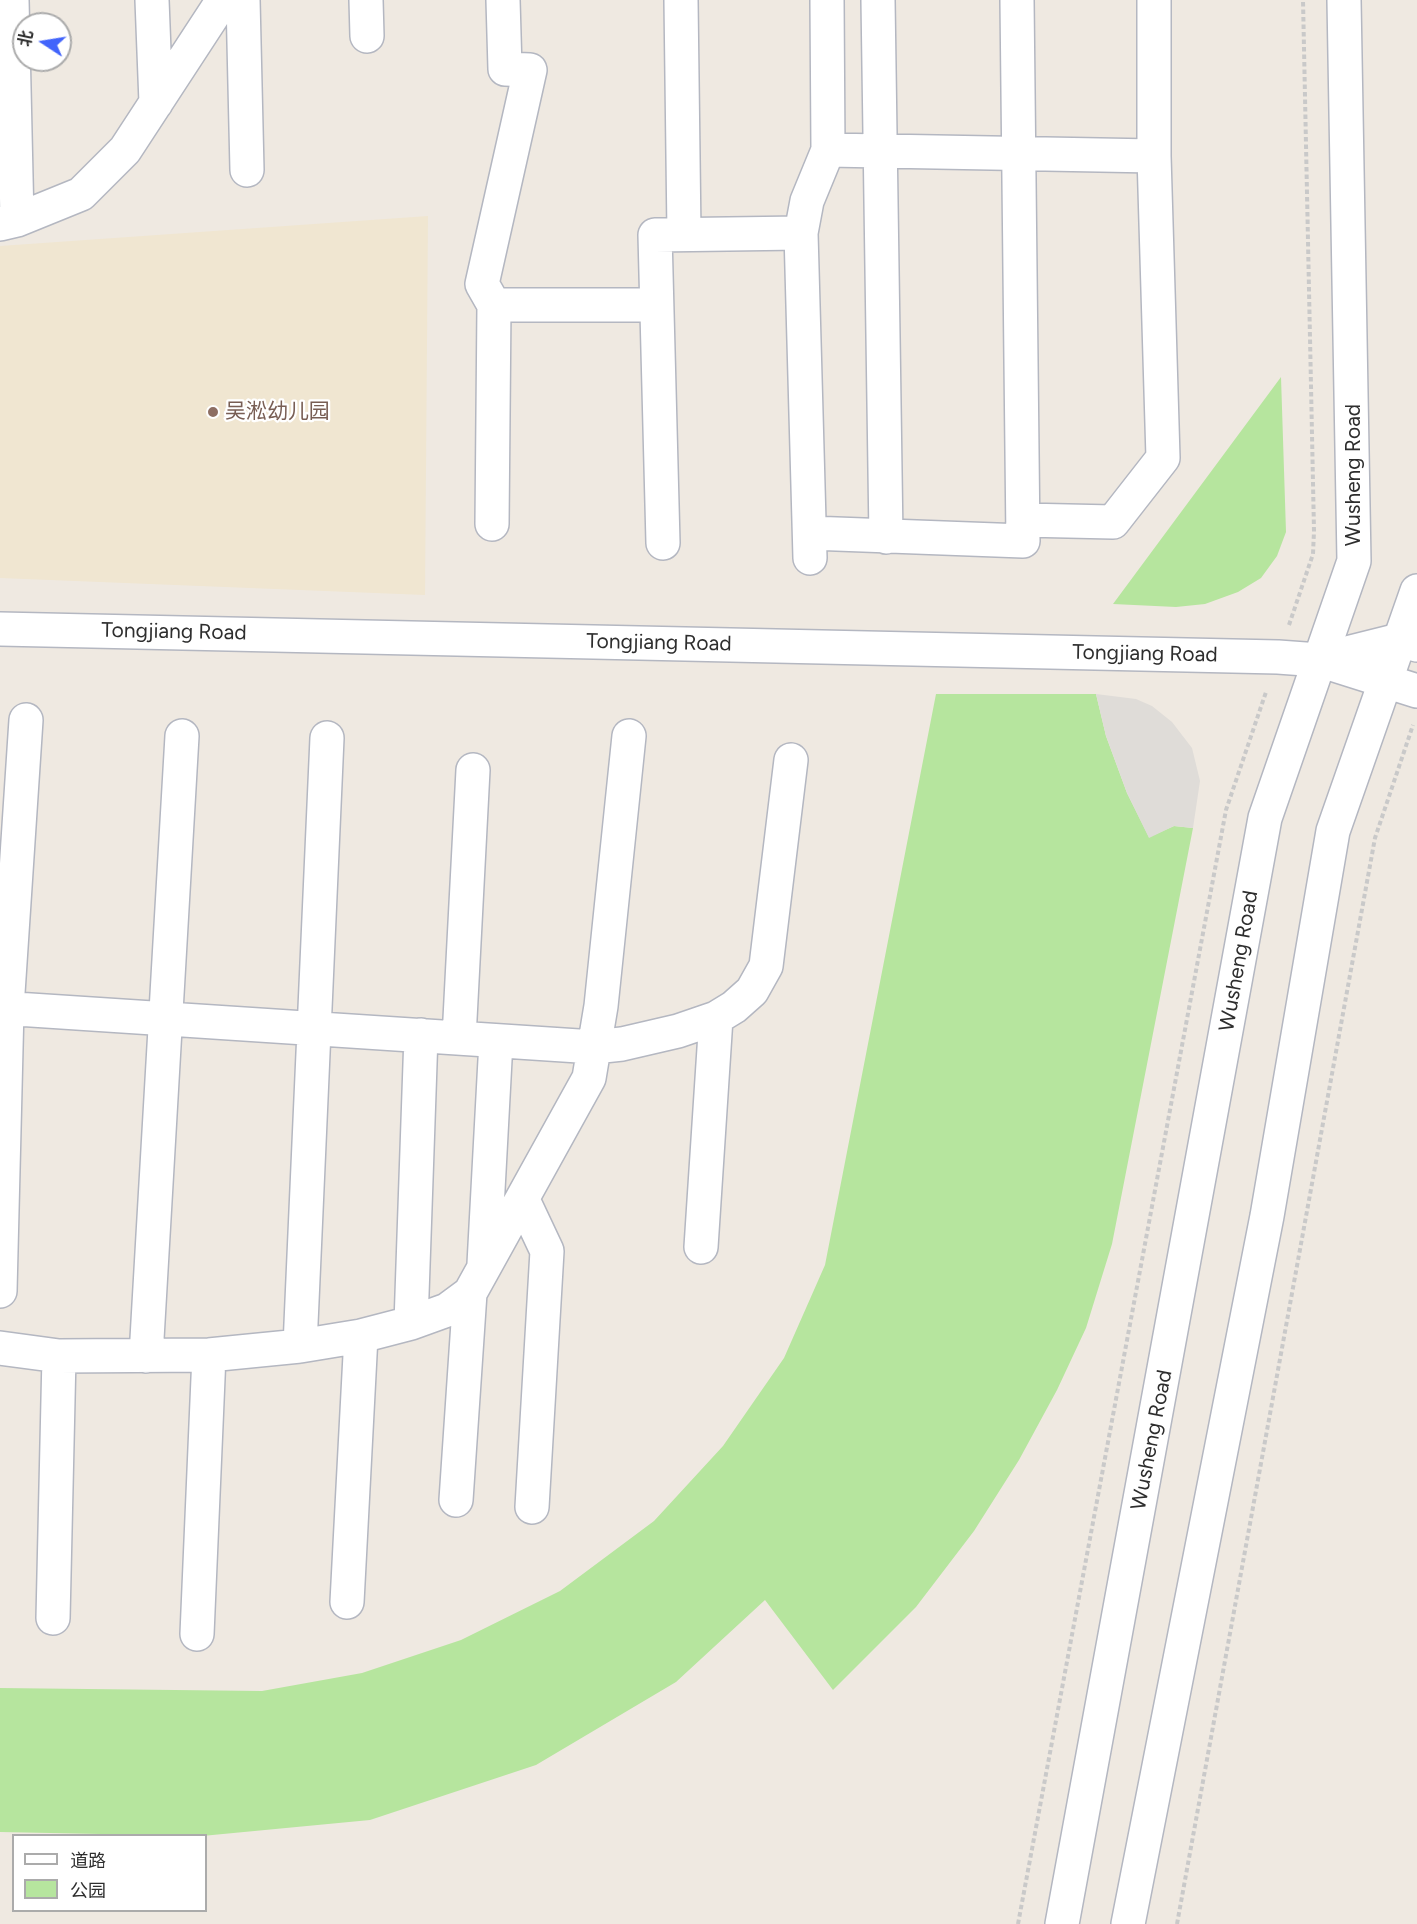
<!DOCTYPE html>
<html>
<head>
<meta charset="utf-8">
<style>
  body { margin:0 }
  #map { position:relative; width:1417px; height:1924px; overflow:hidden; background:#efe9e1; font-family:Figtree,"Noto Sans SC",sans-serif }
  canvas { display:block }
  .legend { position:absolute; left:12px; top:1834px; width:195px; height:78px; box-sizing:border-box; background:#fff; border:2px solid #ababab; margin:0; padding:8px 10px; list-style:none; font-size:18px; color:#2e2e2e }
  .legend li { display:flex; align-items:center; gap:12px; height:30px }
  .legend b { width:30px; border:2px solid #ababab }
  .north { position:absolute; left:12px; top:12px; width:60px; height:60px; box-sizing:border-box; background:#fff; border:2px solid #ababab; border-radius:50%; rotate:282deg; font-size:16px; font-weight:700; line-height:24px; text-align:center; color:#2e2e2e }
  .north::after { content:''; display:block; margin:auto; width:21px; height:27px; background:#4264fb; clip-path:polygon(50% 0,100% 100%,50% 72%,0 100%) }
</style>
</head>
<body>
<div id="map">
<canvas width="1417" height="1924"></canvas>
<ul class="legend">
<li><b style="height:8px;background:#fff"></b>道路</li>
<li><b style="height:16px;background:#b6e59e"></b>公园</li>
</ul>
<div class="north">北</div>
</div>
<script>
const context = document.querySelector('canvas').getContext('2d');
context.lineJoin = 'round';
function paint(path, color) { context.fillStyle = color; context.fill(path, 'evenodd'); }
const poly = rows => new Path2D(rows.map(r => 'M' + r).join(''));
function stroke(path, color, width, dash) { context.strokeStyle = color; context.lineWidth = width; context.lineCap = dash ? 'butt' : 'round'; context.setLineDash(dash || []); context.stroke(path); }
function drawText(font, color, halo, rows, align = 'center') {
  context.font = font + ' Figtree,"Noto Sans SC",sans-serif'; context.lineWidth = 4.5; context.setLineDash([]); context.textBaseline = 'middle'; context.strokeStyle = halo; context.fillStyle = color; for (const [text, x, y, turn = 0] of rows) {
    context.save(); context.translate(x, y); context.rotate((+turn || 0) * Math.PI / 180); context.textAlign = isNaN(turn) ? turn : align; if (halo) context.strokeText(text, 0, 0); context.fillText(text, 0, 0); context.restore();
  }
}
paint(poly([
  [428,216,425,595,0,578,0,246]
]), '#f0e6d1');
paint(poly([
  [1281,377,1286,532,1277,556,1261,578,1238,592,1205,604,1176,607,1113,604],
  [936,694,1096,694,1106,736,1127,793,1149,837,1174,826,1193,828,1112,1244,1086,1328,1057,1390,1019,1460,974,1531,916,1607,833,1690,765,1600,676,1682,536,1765,370,1820,202,1836,0,1832,0,1688,262,1691,362,1673,461,1640,560,1591,654,1521,723,1446,784,1358,825,1265]
]), '#b6e59e');
paint(poly([
  [1096,694,1136,699,1152,706,1172,722,1192,748,1200,781,1193,828,1174,826,1149,838,1127,793,1106,736]
]), '#dfdcd8');
const minor = poly([
  [12,0,17,220],
  [152,0,156,103],
  [243,0,247,170],
  [366,0,367,36],
  [681,0,684,234],
  [878,0,886,537],
  [828,150,1154,156],
  [0,224,17,220,81,194,125,150,223,0],
  [494,305,656,305],
  [1023,520,1113,522,1163,458,1154,156,1154,0],
  [492,524,494,305,482,284,530,70,505,69,503,0],
  [810,533,1023,541,1017,0],
  [663,543,655,235,801,233],
  [810,558,801,233,807,201,828,150,827,0],
  [0,1008,594,1047,622,1044,678,1031,716,1018,734,1007,752,991,766,966,791,760],
  [459,1038,473,770],
  [523,1200,547,1251,532,1507],
  [701,1247,716,1018],
  [484,1264,496,1041],
  [0,1291,7,1008,26,720],
  [411,1323,421,1035],
  [300,1346,327,738],
  [0,1348,59,1356,209,1355,300,1346,361,1336,411,1323,447,1310,470,1293,589,1078,601,1006,629,736],
  [146,1356,182,736],
  [456,1500,470,1293],
  [347,1602,361,1336],
  [53,1618,59,1356],
  [197,1634,209,1355]
]);
const tertiary = poly([
  [0,629,1278,657,1319,660,1417,691],
  [1319,660,1399,640,1417,645]
]);
const secondary = poly([
  [1062,1924,1265,818,1354,561,1344,0],
  [1128,1924,1267,1216,1333,831,1417,591]
]);
stroke(minor, '#b4b7c1', 36);
stroke(tertiary, '#b4b7c1', 36);
stroke(secondary, '#b4b7c1', 36);
stroke(poly([
  [1289,625,1313,554,1314,531,1303,0],
  [1018,1924,1226,810,1266,692],
  [1177,1924,1375,838,1413,725]
]), '#c9c9c9', 4, [4.5, 3]);
stroke(minor, '#fff', 33);
stroke(tertiary, '#fff', 33);
stroke(secondary, '#fff', 33);
for (const [x, y, r, color] of [
  [213,412,6,"#8d6e63"]
]) { const dot = new Path2D(); dot.arc(x, y, r, 0, 2 * Math.PI); context.fillStyle = color; context.fill(dot); stroke(dot, '#fff', 2); }
drawText('21px', '#785e54', '#fff', [
  ["吴淞幼儿园",225,412]
], 'left');
drawText('21px', '#2e2e2e', '#fff', [
  ["Wusheng Road",1354,475,-90],
  ["Tongjiang Road",174,632,1],
  ["Tongjiang Road",659,643,1],
  ["Tongjiang Road",1145,654,1],
  ["Wusheng Road",1239,961,-80],
  ["Wusheng Road",1152,1440,-79]
]);
</script>
</body>
</html>
